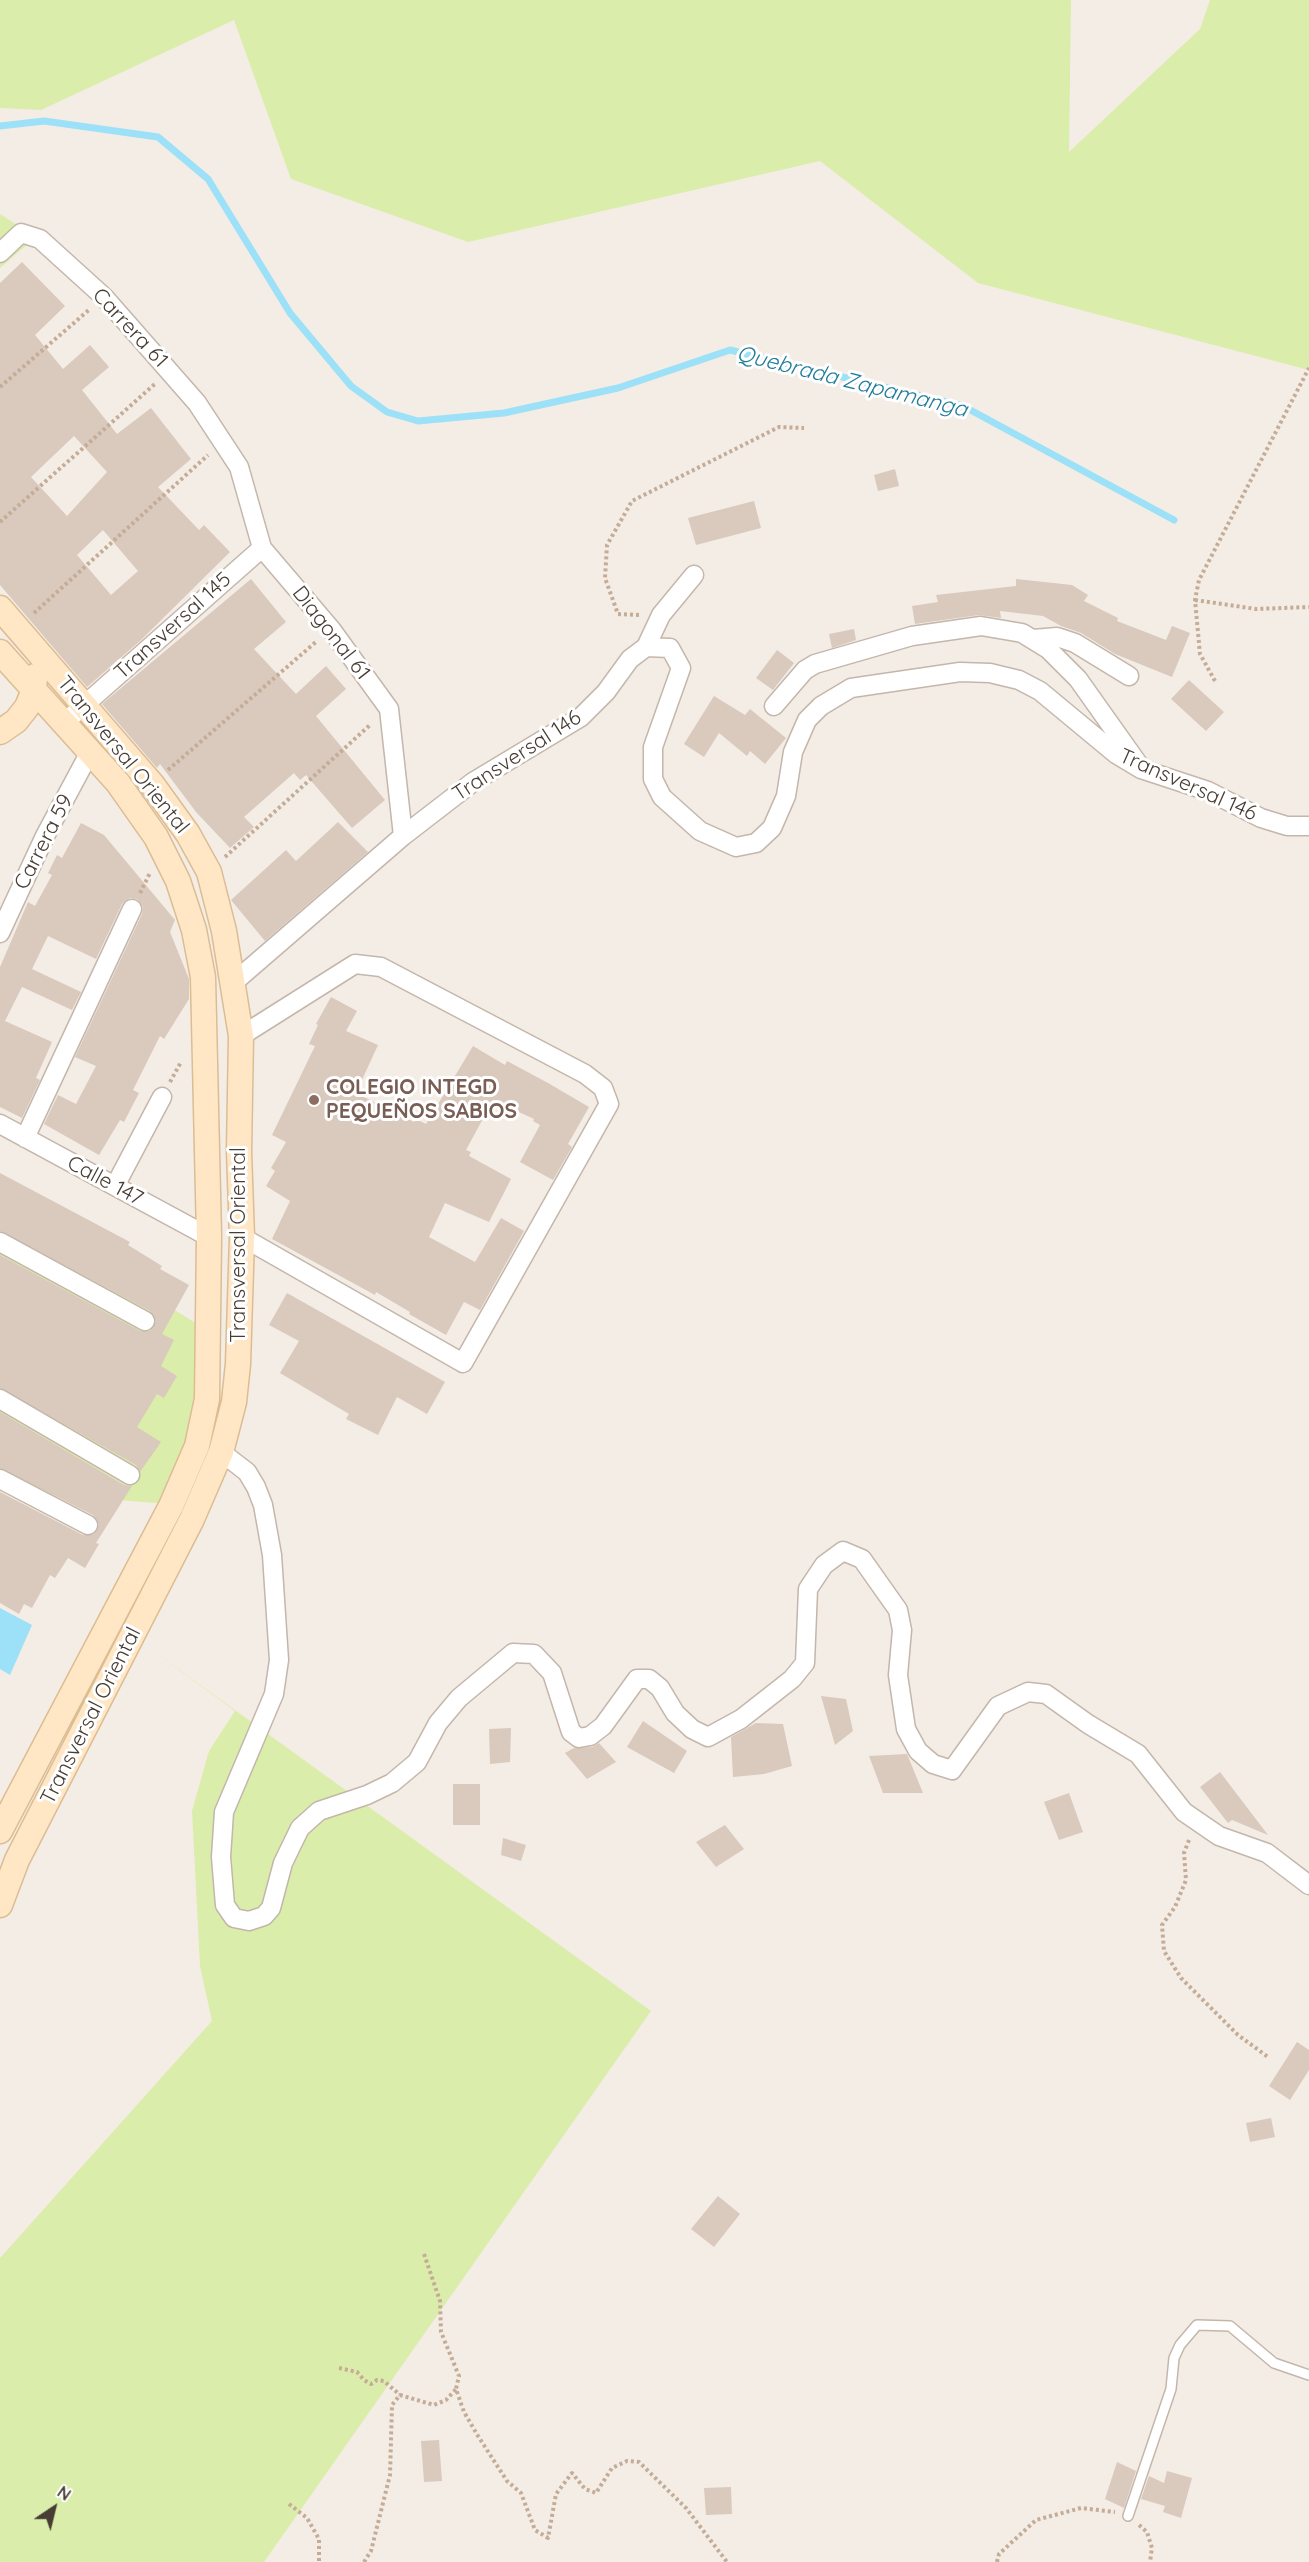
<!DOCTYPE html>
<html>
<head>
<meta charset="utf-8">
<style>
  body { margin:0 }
  #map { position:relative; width:1309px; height:2562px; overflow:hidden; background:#f4ede5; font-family:Quicksand,sans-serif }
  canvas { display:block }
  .north { position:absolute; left:24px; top:2478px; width:60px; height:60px; -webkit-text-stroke:4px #fff; paint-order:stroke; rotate:35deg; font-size:16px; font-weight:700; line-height:24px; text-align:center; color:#473d34 }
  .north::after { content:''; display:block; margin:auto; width:21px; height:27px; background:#473d34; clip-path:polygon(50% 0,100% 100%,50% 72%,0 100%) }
</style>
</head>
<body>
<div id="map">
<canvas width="1309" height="2562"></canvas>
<div class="north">N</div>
</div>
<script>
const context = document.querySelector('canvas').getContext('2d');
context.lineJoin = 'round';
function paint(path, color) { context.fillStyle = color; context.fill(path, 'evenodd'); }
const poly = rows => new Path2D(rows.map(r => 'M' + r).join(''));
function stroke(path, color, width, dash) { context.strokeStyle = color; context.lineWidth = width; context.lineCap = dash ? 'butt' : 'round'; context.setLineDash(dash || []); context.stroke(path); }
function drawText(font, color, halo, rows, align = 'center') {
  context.font = font + ' Quicksand,sans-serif'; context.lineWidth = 6; context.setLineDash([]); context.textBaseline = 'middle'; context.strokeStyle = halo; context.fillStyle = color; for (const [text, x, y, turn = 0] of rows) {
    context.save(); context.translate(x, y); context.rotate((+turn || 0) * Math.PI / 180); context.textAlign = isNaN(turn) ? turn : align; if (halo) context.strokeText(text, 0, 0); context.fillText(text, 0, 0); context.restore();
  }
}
paint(poly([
  [0,0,1071,0,1069,152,1200,29,1210,0,1309,0,1309,370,978,283,820,161,468,242,291,179,234,20,41,110,0,108],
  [0,214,36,237,0,268],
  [0,1200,205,1329,192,1446,169,1504,0,1491],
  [145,1645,651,2011,264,2562,0,2562,0,2258,212,2021,200,1966,192,1811,209,1751,235,1711]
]), '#daedaa');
paint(poly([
  [0,1608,32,1625,10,1675,0,1669]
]), '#9ce1f7');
stroke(poly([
  [0,126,44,121,158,137,208,179,290,313,351,386,387,412,418,421,504,413,618,388,730,350,963,406,1174,520]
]), '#9ce1f7', 7);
paint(poly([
  [22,262,65,306,35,335,63,369,90,345,109,367,82,390,117,434,151,408,191,459,158,487,199,530,204,525,230,552,141,640,87,687,0,585,0,283],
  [74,436,107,472,67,516,31,477],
  [103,530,138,571,111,595,77,555],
  [895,469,899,486,878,491,874,475],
  [754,501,761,528,696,545,688,518],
  [251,579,286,622,254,649,296,694,326,666,346,689,316,716,385,800,352,828,306,775,300,780,294,773,244,817,254,827,230,848,196,812,160,764,157,768,102,704],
  [1016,579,1072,585,1088,595,1084,601,1118,618,1117,621,1166,640,1172,626,1190,633,1172,677,1115,654,1081,633,1061,626,1043,616,1000,611,1001,618,979,615,915,624,912,606,938,602,936,595,1016,586],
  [854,629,856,640,832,648,829,634],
  [777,650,794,663,773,690,756,678],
  [1189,680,1224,712,1206,731,1171,699],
  [714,696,745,715,750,709,786,738,765,764,750,751,747,756,719,733,704,757,684,744],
  [338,822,368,852,265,941,231,900,286,850,296,861],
  [81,823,104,835,175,920,170,932,189,979,189,999,164,1039,160,1036,133,1090,139,1093,124,1122,120,1120,99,1155,44,1124,58,1095,76,1104,96,1066,75,1057,142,914,143,907,137,899,130,898,122,904,96,959,48,936,32,969,81,992,72,1010,22,987,5,1021,52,1042,36,1078,40,1080,22,1118,0,1107,0,967,28,902,35,906,52,875,48,873,57,855,62,858],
  [331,997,357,1011,346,1031,378,1045,356,1093,414,1122,416,1119,426,1124,473,1046,505,1065,507,1061,548,1083,589,1107,568,1144,572,1147,553,1180,520,1162,540,1125,533,1121,534,1119,493,1100,466,1150,471,1152,469,1156,511,1179,489,1222,445,1203,429,1237,475,1262,501,1218,524,1231,480,1310,464,1302,446,1335,409,1314,410,1312,376,1292,375,1295,272,1239,290,1201,266,1186,275,1171,271,1168,286,1142,272,1135,315,1046,309,1044,318,1025,316,1024],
  [0,1173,130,1242,128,1245,162,1266,160,1269,189,1285,162,1334,174,1340,161,1366,177,1376,164,1398,157,1394,137,1427,161,1442,140,1472,136,1465,0,1388,0,1255,140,1331,150,1331,156,1321,150,1311,0,1231],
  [287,1293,445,1382,427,1414,397,1397,378,1435,346,1419,349,1414,280,1373,299,1341,269,1325],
  [0,1412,124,1485,132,1486,96,1543,99,1544,85,1568,68,1558,55,1578,50,1575,32,1608,24,1604,19,1614,0,1603,0,1492,83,1535,94,1534,99,1524,93,1515,0,1468],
  [821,1696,846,1699,853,1731,835,1745],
  [643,1721,687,1751,674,1773,627,1747],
  [756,1723,783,1724,792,1766,764,1774,733,1777,731,1737],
  [511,1728,510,1762,490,1764,489,1729],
  [599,1743,616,1762,587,1779,565,1753,574,1748,592,1747],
  [907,1754,923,1793,883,1793,869,1756],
  [1220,1772,1268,1835,1232,1820,1228,1823,1200,1787],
  [453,1784,480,1784,480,1825,453,1825],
  [1069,1793,1083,1832,1059,1840,1044,1802],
  [725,1825,744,1849,716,1867,696,1842],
  [503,1838,526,1845,521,1861,501,1855],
  [1297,2042,1309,2050,1309,2070,1290,2100,1269,2086],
  [1271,2118,1275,2137,1250,2142,1246,2123],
  [718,2196,740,2214,714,2247,691,2229],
  [439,2440,442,2481,424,2482,421,2441],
  [1117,2462,1136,2471,1124,2508,1105,2499],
  [1167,2471,1192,2478,1181,2518,1163,2512,1165,2506,1141,2499,1149,2476,1164,2483],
  [731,2487,732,2514,706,2515,704,2488]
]), '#dac9bd');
const lane = poly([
  [1128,2516,1171,2389,1174,2358,1180,2345,1197,2325,1230,2326,1274,2363,1309,2375]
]);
const street = poly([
  [0,253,21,233,40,239,104,297,197,403,239,467,262,548,331,629,389,709,403,836],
  [1033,639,1057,637,1075,643,1129,676],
  [646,647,661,615,694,575],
  [774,706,805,670,815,664,912,636,981,626,1022,633,1048,649,1078,679,1139,765],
  [64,723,262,548],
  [0,933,45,836,90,752],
  [233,983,403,836,473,782,581,717,606,692,630,659,646,647,670,648,681,668,653,747,653,779,662,797,700,831,736,847,756,843,772,828,786,796,793,752,807,720,821,706,851,688,960,672,990,673,1019,680,1040,691,1116,754,1141,769,1208,791,1261,818,1287,826,1309,826],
  [241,1036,355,964,381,967,585,1074,603,1088,609,1104,463,1363,242,1237],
  [0,1124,209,1237],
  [25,1138,132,909],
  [115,1186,162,1097],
  [0,1242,145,1321],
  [0,1399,130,1475],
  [221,1452,247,1472,256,1487,263,1505,272,1555,279,1660,274,1694,224,1812,221,1857,225,1905,234,1918,249,1921,264,1916,271,1908,283,1863,300,1828,319,1811,367,1795,392,1783,417,1762,438,1723,459,1698,513,1653,534,1654,552,1673,571,1732,579,1738,590,1736,603,1726,637,1679,649,1679,660,1688,675,1713,692,1729,708,1737,741,1719,792,1679,805,1663,808,1589,824,1565,843,1551,862,1559,898,1610,902,1630,898,1675,906,1729,918,1751,933,1764,952,1770,998,1706,1028,1692,1046,1694,1088,1724,1138,1754,1184,1812,1219,1836,1267,1853,1309,1885],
  [0,1479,88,1525]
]);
const secondary = poly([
  [0,608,152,784,188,834,209,872,224,931,241,1036,239,1151,242,1237,238,1364,234,1402,221,1452,192,1519,17,1860,0,1905],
  [0,652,118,783,156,837,178,881,194,930,203,977,209,1237,207,1399,197,1446,171,1506,0,1831],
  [0,732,16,721,27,707,34,690,35,676]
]);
stroke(lane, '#c4b6aa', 12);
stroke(street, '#c4b6aa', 21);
stroke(secondary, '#dcbc93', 27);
stroke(poly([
  [0,387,90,309],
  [0,522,156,383],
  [1195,600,1256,609,1309,607],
  [34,613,208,455],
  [639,615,618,614,605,578,607,545,632,501,779,427,804,428],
  [1215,681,1200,654,1195,600,1199,580,1309,368],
  [168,770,317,641],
  [225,857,370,725],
  [140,893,150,873],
  [170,1082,181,1062],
  [1189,1840,1184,1853,1186,1880,1175,1907,1162,1925,1164,1951,1181,1978,1238,2035,1268,2057],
  [424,2254,440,2301,441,2332,459,2376,456,2389],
  [339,2368,357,2372,364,2380,371,2384,377,2380,384,2381,400,2395],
  [289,2504,307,2518,319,2539,319,2562],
  [1139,2525,1147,2532,1152,2548,1150,2562],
  [364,2562,371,2551,390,2475,392,2405,400,2395,434,2405,446,2400,456,2389,464,2412,478,2436,507,2481,521,2493,535,2530,548,2538,556,2494,572,2473,585,2489,596,2493,612,2468,627,2461,639,2462,686,2508,727,2562],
  [997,2562,999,2554,1036,2520,1081,2508,1115,2512]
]), '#c4ac97', 4, [3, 3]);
stroke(lane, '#fff', 9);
stroke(street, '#fff', 18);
stroke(secondary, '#ffe7c5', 24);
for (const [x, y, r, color] of [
  [314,1100,6,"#8d6e63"]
]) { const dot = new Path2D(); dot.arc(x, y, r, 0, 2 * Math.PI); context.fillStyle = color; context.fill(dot); stroke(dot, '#fff', 2); }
drawText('21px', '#473d34', '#fff', [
  ["Carrera 61",130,328,47],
  ["Transversal 145",173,626,-42],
  ["Diagonal 61",331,633,52],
  ["Transversal Oriental",123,755,51],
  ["Transversal 146",517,756,-33],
  ["Transversal 146",1188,785,24],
  ["Carrera 59",44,842,-63],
  ["Calle 147",105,1181,28],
  ["Transversal Oriental",239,1245,-90],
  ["Transversal Oriental",91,1716,-63]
]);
drawText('bold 21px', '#785e54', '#fff', [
  ["COLEGIO INTEGD",326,1088],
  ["PEQUEÑOS SABIOS",326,1112]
], 'left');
drawText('italic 22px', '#1f7c9b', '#fff', [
  ["Quebrada Zapamanga",852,382,14]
]);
</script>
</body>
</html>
